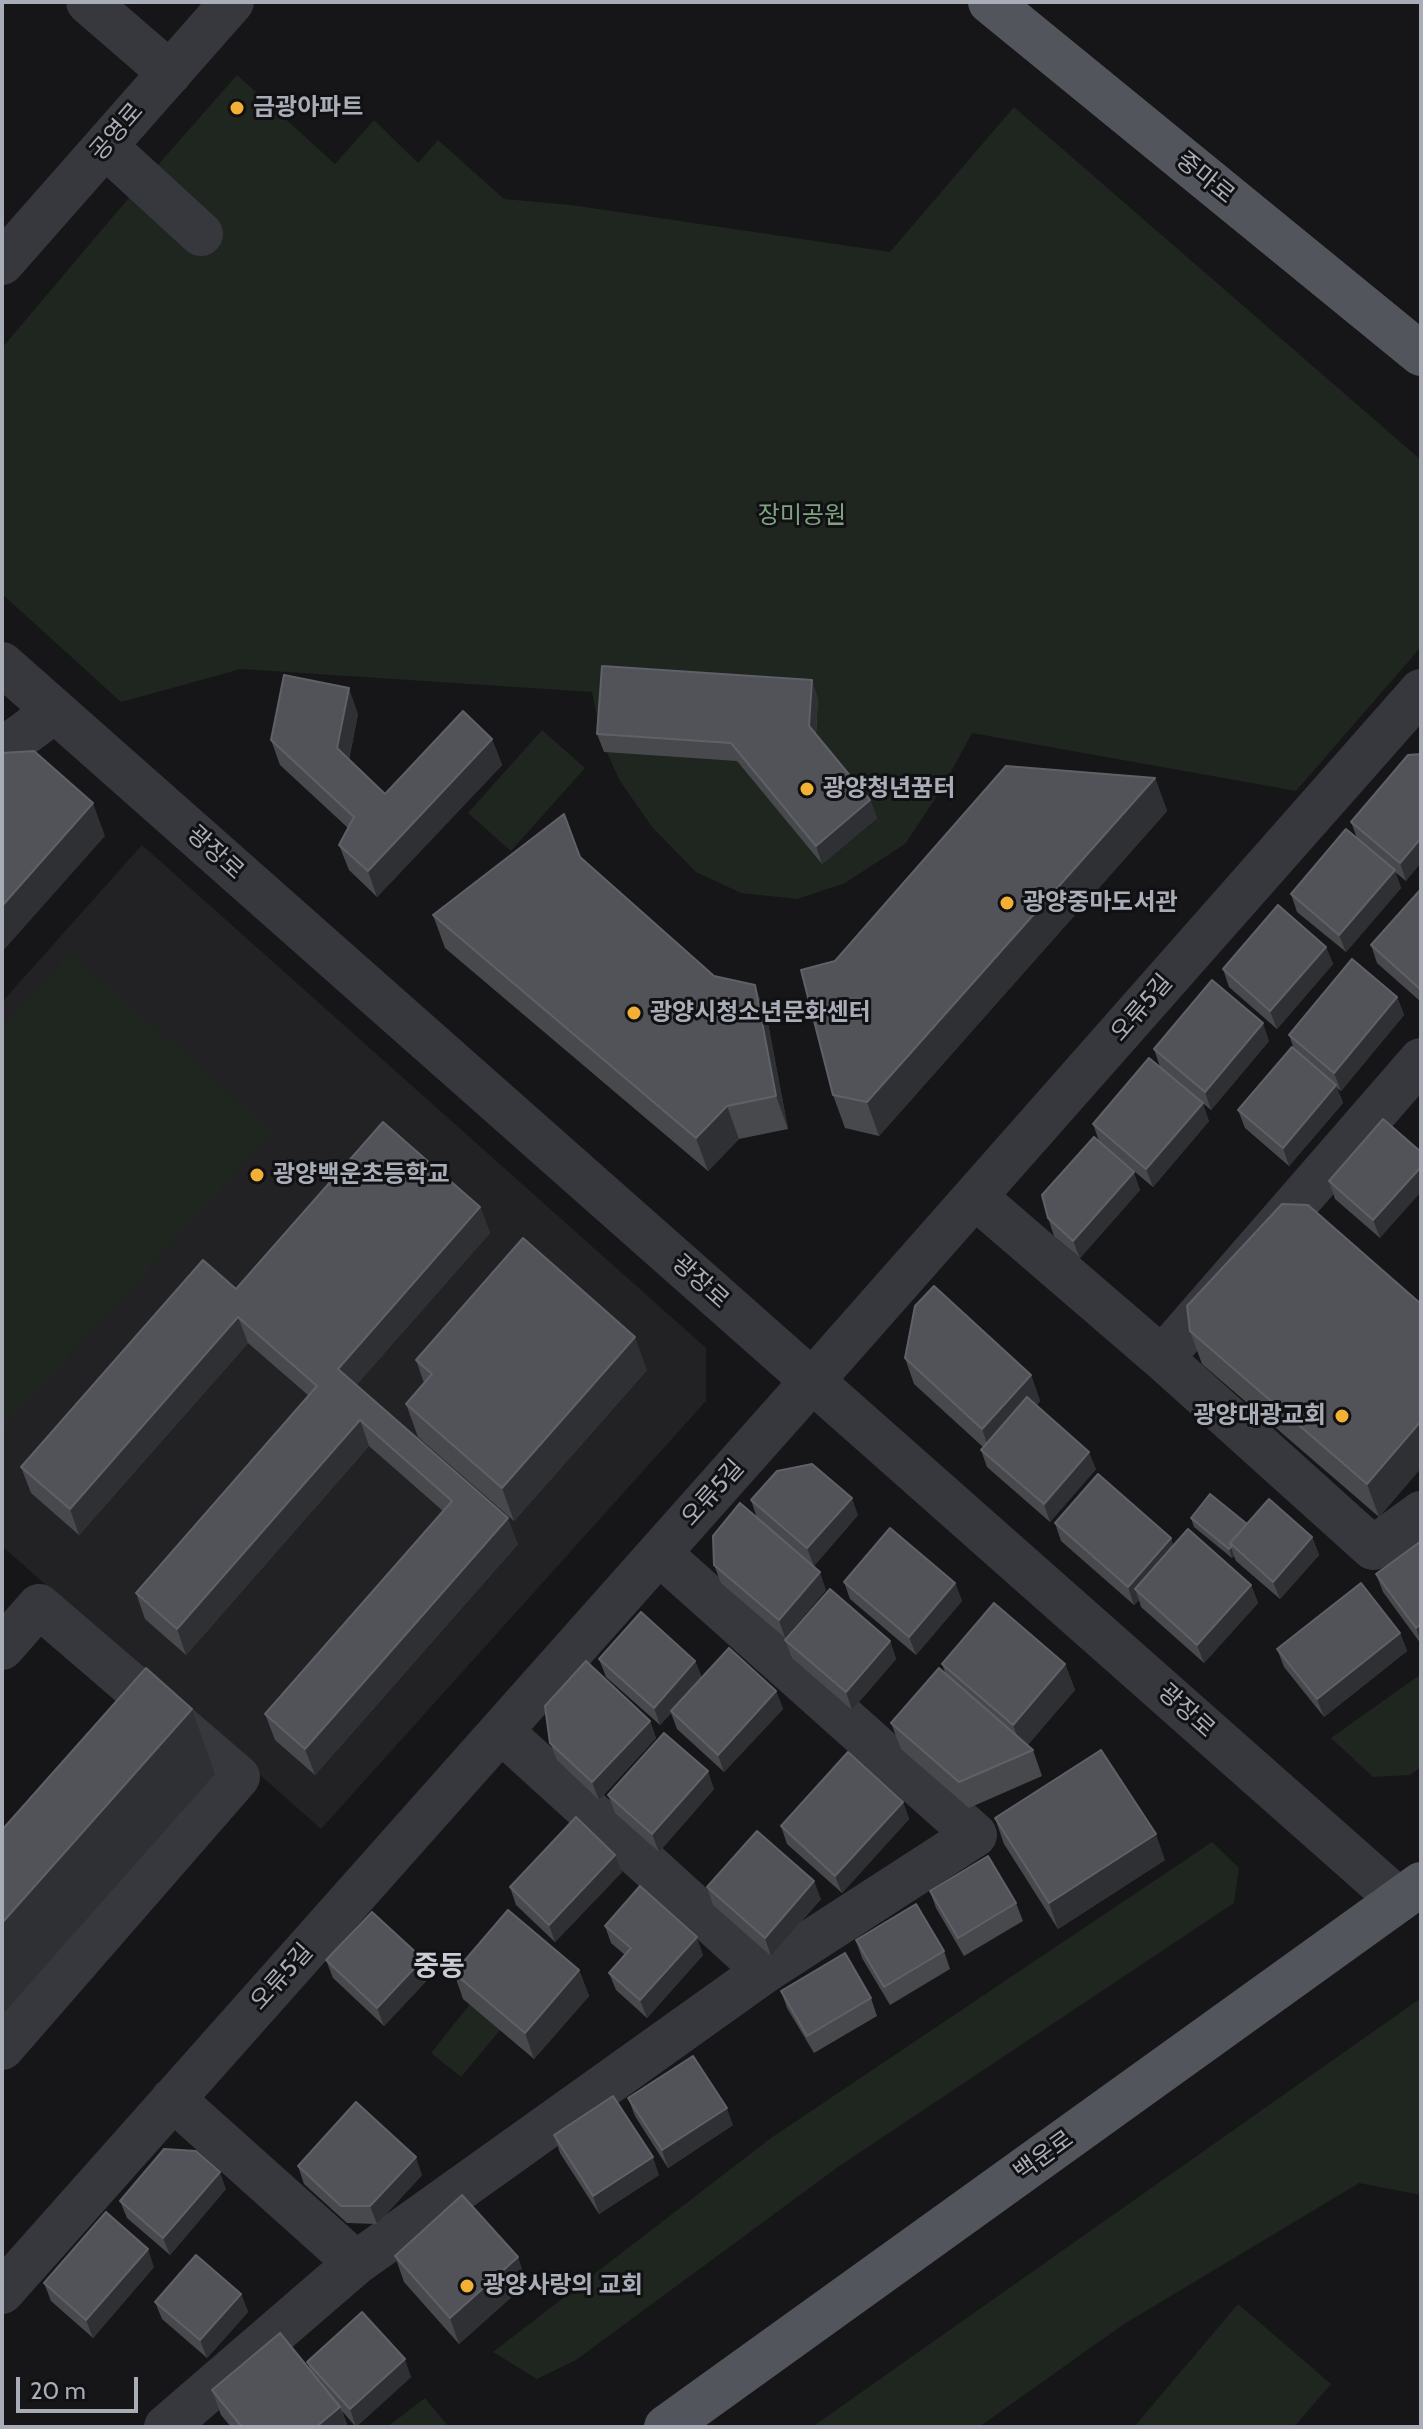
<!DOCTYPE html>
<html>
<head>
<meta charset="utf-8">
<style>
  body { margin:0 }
  #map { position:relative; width:1423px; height:2429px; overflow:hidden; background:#161618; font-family:Cabin,sans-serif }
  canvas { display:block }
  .frame { position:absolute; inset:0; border:4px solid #a8adb8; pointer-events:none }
  .scale { position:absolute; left:16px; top:2377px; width:122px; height:36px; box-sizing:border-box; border:4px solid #a8adb8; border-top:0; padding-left:10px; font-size:24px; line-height:28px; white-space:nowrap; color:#a8adb8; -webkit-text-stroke:6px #111113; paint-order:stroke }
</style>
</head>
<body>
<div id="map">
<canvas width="1423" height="2429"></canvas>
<div class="frame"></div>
<div class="scale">20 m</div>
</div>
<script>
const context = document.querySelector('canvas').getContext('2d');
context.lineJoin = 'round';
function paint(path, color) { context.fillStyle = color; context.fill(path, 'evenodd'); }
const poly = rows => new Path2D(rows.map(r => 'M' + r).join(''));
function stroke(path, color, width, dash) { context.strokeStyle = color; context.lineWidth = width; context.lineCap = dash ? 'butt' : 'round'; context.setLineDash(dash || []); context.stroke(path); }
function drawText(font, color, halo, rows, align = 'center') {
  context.font = font + ' Cabin,"Noto Sans KR",sans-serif'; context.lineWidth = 6; context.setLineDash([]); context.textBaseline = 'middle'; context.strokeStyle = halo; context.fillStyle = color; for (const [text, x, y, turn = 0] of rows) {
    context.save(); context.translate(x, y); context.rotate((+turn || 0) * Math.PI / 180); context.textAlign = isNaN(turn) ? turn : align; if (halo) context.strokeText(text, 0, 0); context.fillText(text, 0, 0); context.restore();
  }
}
paint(poly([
  [142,845,706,1348,706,1401,321,1829,2,1546,2,1002]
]), '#222225');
paint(poly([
  [237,75,335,164,374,120,418,163,438,140,504,199,571,205,890,252,1014,107,1421,460,1421,647,1296,791,972,733,941,790,905,844,845,883,797,899,741,893,696,872,652,827,620,781,602,742,592,692,241,669,121,702,2,594,2,348,121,207],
  [542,730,585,768,511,851,468,813],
  [70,953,273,1132,2,1429,2,1029],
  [1421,1674,1421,1767,1410,1775,1373,1777,1331,1738],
  [1212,1842,1239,1868,1234,1903,838,2167,576,2360,537,2379,493,2352,771,2138],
  [1421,1998,1421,2195,1359,2183,1124,2324,979,2427,812,2427],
  [470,2004,501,2029,461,2077,431,2053],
  [1238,2304,1331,2384,1294,2427,1134,2427],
  [425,2398,449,2427,387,2427]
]), '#1e261f');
stroke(poly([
  [88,2,170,73],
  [105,146,201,234],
  [2,263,232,2],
  [2,664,1399,1900],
  [2,750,55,711],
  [975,1197,1162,1358,1373,1548,1421,1513],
  [1162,1358,1421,1060],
  [2,1648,39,1606,238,1777,2,2048],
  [501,1731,765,1971],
  [173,2099,356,2263],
  [2,2292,812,1381,1421,691],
  [166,2427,356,2263,765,1971,975,1835,659,1553]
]), '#37383d', 44);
stroke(poly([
  [990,2,1421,354],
  [666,2427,1421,1884]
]), '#53555c', 44);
paint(poly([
  [818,698,816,735,870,800,877,818,822,864,737,761,604,752,597,734],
  [358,714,349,760,385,794,492,739,502,765,377,897,349,870,339,845,348,828,280,765,271,740],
  [1408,755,1406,881,1395,872,1401,888,1346,952,1297,912,1291,894,1357,838,1351,822],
  [1155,778,1167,811,879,1136,845,1128,833,1095,835,961],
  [580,857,714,976,767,1018,788,1129,739,1139,708,1171,445,948,433,915],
  [1421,889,1421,1002,1377,963,1371,945],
  [1326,947,1333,964,1277,1029,1229,987,1223,969],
  [1397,997,1404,1015,1341,1091,1337,1088,1343,1103,1289,1166,1245,1128,1238,1110,1294,1049,1289,1035],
  [1269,1041,1211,1110,1187,1090,1209,1121,1153,1187,1104,1146,1140,1190,1080,1258,1054,1236,1048,1218,1099,1141,1093,1124,1160,1067,1154,1049],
  [1383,1119,1380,1238,1335,1199,1329,1181],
  [480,1207,490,1233,356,1385,518,1544,315,1775,275,1740,265,1714,443,1511,369,1446,186,1655,145,1619,136,1593,309,1396,248,1343,79,1535,31,1493,21,1467,236,1289],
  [1421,1304,1421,1468,1379,1517,1202,1364,1190,1331],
  [905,1358,1031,1375,1040,1401,1036,1406,1096,1469,1050,1522,987,1467,981,1450,983,1447,914,1384],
  [416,1360,647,1370,514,1521,418,1437,406,1404,424,1383],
  [751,1500,858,1515,814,1566,757,1518],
  [1191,1518,1247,1524,1312,1537,1319,1555,1280,1599,1236,1561,1234,1556,1232,1558,1194,1527],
  [1055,1523,1171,1538,1173,1546,1251,1585,1258,1603,1204,1663,1141,1607,1139,1600,1134,1605,1061,1541],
  [1421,1541,1421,1644,1383,1592,1376,1574],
  [714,1565,826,1590,785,1638,721,1583],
  [844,1582,955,1583,962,1601,916,1655,850,1599],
  [1400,1633,1407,1651,1324,1717,1284,1667,1277,1649],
  [785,1640,890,1641,896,1659,852,1710,792,1658],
  [599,1659,695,1661,702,1678,776,1691,783,1709,724,1772,677,1729,671,1713,660,1725,606,1677],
  [942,1664,1065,1664,1075,1690,1027,1745,1033,1750,1042,1776,969,1808,901,1749,891,1723,946,1675],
  [650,1721,656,1738,599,1800,557,1760,550,1743],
  [714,1789,659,1852,615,1813,608,1795],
  [903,1802,909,1819,842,1893,787,1844,781,1826],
  [995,1818,1165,1860,1058,1929,1004,1844],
  [615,1855,622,1872,555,1942,516,1905,510,1887],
  [707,1887,821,1899,771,1956,713,1905],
  [930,1891,1016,1903,1023,1921,964,1956,936,1908],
  [605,1926,703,1955,647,2018,616,1990,609,1973,625,1955,611,1943],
  [856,1940,944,1951,950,1969,890,2005,862,1958],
  [423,1959,430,1977,384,2026,333,1978,326,1960],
  [579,1970,589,1996,534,2059,463,1999,454,1973],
  [781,1991,871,1998,877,2016,814,2053,787,2008],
  [628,2098,733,2125,668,2168,635,2116],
  [554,2135,659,2175,599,2214,560,2153],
  [298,2166,422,2175,377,2224,347,2223,304,2184],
  [226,2189,170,2255,127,2218,120,2201],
  [395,2256,527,2283,459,2344,404,2282],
  [154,2267,93,2338,51,2301,44,2283],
  [241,2294,248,2312,207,2358,162,2319,155,2302],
  [307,2362,411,2377,356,2427,342,2411,348,2427,231,2427,221,2415,212,2390,310,2369]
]), '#47494d');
paint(poly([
  [812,680,818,698,815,744,809,726],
  [349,688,358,714,346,774,337,748],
  [492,739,502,765,377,897,368,871],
  [1155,778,1167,811,879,1136,867,1102],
  [870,800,877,818,822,864,816,846],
  [93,803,105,836,2,952,2,906],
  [1421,838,1421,863,1406,881,1400,863],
  [1395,870,1401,888,1346,952,1339,935],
  [1326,947,1333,964,1277,1029,1270,1011],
  [755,985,767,1018,788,1129,776,1096],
  [1397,997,1404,1015,1341,1091,1334,1073],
  [1263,1023,1269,1041,1211,1110,1205,1092],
  [1336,1085,1343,1103,1289,1166,1283,1148],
  [1203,1103,1209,1121,1153,1187,1146,1169],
  [727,1106,739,1139,708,1171,696,1138],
  [1421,1167,1421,1192,1380,1238,1373,1220],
  [1134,1172,1140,1190,1080,1258,1073,1241],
  [480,1207,490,1233,348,1395,338,1369],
  [238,1317,248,1343,79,1535,70,1509],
  [635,1337,647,1370,514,1521,502,1488],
  [1031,1375,1040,1401,991,1455,982,1429],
  [360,1420,369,1446,186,1655,177,1629],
  [1421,1421,1421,1468,1379,1517,1367,1484],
  [1089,1452,1096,1469,1050,1522,1044,1504],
  [852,1498,858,1515,814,1566,807,1548],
  [508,1518,518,1544,315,1775,305,1749],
  [1312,1537,1319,1555,1280,1599,1273,1582],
  [1171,1538,1177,1556,1135,1589,1139,1600,1134,1605,1128,1587],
  [1231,1547,1234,1556,1232,1558,1229,1549],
  [820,1572,826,1590,785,1638,779,1620],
  [955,1583,962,1601,916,1655,909,1637],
  [1251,1585,1258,1603,1204,1663,1197,1645],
  [1421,1624,1421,1642,1416,1628],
  [1400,1633,1407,1651,1324,1717,1317,1699],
  [890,1641,896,1659,852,1710,846,1692],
  [695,1661,702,1678,660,1725,654,1708],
  [1065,1664,1075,1690,1023,1751,1013,1725],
  [776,1691,783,1709,724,1772,718,1755],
  [192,1709,215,1774,2,2015,2,1923],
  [650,1721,656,1738,599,1800,592,1782],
  [708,1771,714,1789,659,1852,652,1834],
  [903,1802,909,1819,842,1893,835,1876],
  [1156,1834,1165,1860,1058,1929,1049,1903],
  [615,1855,622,1872,555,1942,549,1925],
  [814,1881,821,1899,771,1956,765,1938],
  [697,1937,703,1955,647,2018,640,2000],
  [423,1959,430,1977,384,2026,377,2008],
  [579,1970,589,1996,534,2059,525,2033],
  [727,2108,733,2125,668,2168,662,2150],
  [416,2157,422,2175,377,2224,370,2206],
  [653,2157,659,2175,599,2214,593,2196],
  [220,2172,226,2189,170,2255,163,2238],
  [148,2249,154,2267,93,2338,86,2320],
  [518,2257,527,2283,459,2344,450,2318],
  [241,2294,248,2312,207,2358,200,2340],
  [405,2359,411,2377,356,2427,350,2409],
  [340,2407,348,2427,316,2427]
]), '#2f3033');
const building = poly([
  [602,666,812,680,809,726,870,800,816,846,731,743,597,734,602,666],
  [284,675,349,688,337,748,385,794,463,711,492,739,368,871,339,845,354,817,271,740,284,675],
  [34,751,93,803,2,906,2,753,34,751],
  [1421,754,1421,838,1400,863,1351,822,1408,755,1421,754],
  [1006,766,1155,778,867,1102,833,1095,801,970,835,961,1006,766],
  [564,814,580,857,714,976,755,985,776,1096,727,1106,696,1138,433,915,564,814],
  [1346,829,1395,870,1339,935,1291,894,1346,829],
  [1421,889,1421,988,1420,989,1371,945,1421,889],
  [1278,905,1326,947,1270,1011,1223,969,1278,905],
  [1352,959,1397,997,1334,1073,1289,1035,1352,959],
  [1212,980,1263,1023,1205,1092,1154,1049,1212,980],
  [1292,1047,1336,1085,1283,1148,1238,1110,1292,1047],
  [1149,1058,1203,1103,1146,1169,1093,1124,1149,1058],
  [1383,1119,1421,1152,1421,1167,1373,1220,1329,1181,1383,1119],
  [383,1122,480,1207,338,1369,508,1518,305,1749,265,1714,452,1501,360,1420,177,1629,136,1593,317,1386,238,1317,70,1509,21,1467,203,1260,236,1289,383,1122],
  [1094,1137,1134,1172,1073,1241,1048,1218,1042,1195,1094,1137],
  [1282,1204,1308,1205,1421,1304,1421,1421,1367,1484,1190,1331,1187,1306,1282,1204],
  [523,1238,635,1337,502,1488,406,1404,432,1374,416,1360,523,1238],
  [934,1286,1031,1375,982,1429,905,1358,915,1306,934,1286],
  [1027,1397,1089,1452,1044,1504,981,1450,1027,1397],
  [812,1464,852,1498,807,1548,751,1500,777,1471,812,1464],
  [1098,1474,1171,1538,1128,1587,1055,1523,1098,1474],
  [1210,1494,1247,1524,1230,1543,1231,1547,1229,1549,1191,1518,1210,1494],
  [1269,1499,1312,1537,1273,1582,1230,1543,1269,1499],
  [740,1503,820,1572,779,1620,714,1565,713,1536,740,1503],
  [890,1528,955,1583,909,1637,844,1582,890,1528],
  [1188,1529,1251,1585,1197,1645,1135,1589,1188,1529],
  [1421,1541,1421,1624,1416,1628,1376,1574,1421,1541],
  [1361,1583,1400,1633,1317,1699,1277,1649,1361,1583],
  [830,1589,890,1641,846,1692,785,1640,830,1589],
  [994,1603,1065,1664,1013,1725,942,1664,994,1603],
  [641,1612,695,1661,654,1708,599,1659,641,1612],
  [729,1648,776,1691,718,1755,671,1711,729,1648],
  [586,1661,650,1721,592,1782,550,1743,545,1706,586,1661],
  [146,1668,192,1709,2,1923,2,1830,146,1668],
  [939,1668,1033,1750,959,1782,891,1723,939,1668],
  [664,1733,708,1771,652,1834,608,1795,664,1733],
  [1101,1750,1156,1834,1049,1903,995,1818,1101,1750],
  [848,1752,903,1802,835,1876,781,1826,848,1752],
  [576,1817,615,1855,549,1925,510,1887,576,1817],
  [757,1831,814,1881,765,1938,707,1887,757,1831],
  [988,1856,1016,1903,958,1938,930,1891,988,1856],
  [640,1886,697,1937,640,2000,609,1973,631,1948,605,1926,640,1886],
  [916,1904,944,1951,884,1987,856,1940,916,1904],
  [508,1910,579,1970,525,2033,454,1973,508,1910],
  [372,1912,423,1959,377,2008,326,1960,372,1912],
  [845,1953,871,1998,807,2036,781,1991,845,1953],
  [693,2056,727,2108,662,2150,628,2098,693,2056],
  [613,2096,653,2157,593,2196,554,2135,613,2096],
  [356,2102,416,2157,370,2206,341,2206,298,2166,356,2102],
  [164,2149,196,2151,220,2172,163,2238,120,2201,164,2149],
  [462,2195,518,2257,450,2318,395,2256,462,2195],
  [106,2212,148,2249,86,2320,44,2283,106,2212],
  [196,2255,241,2294,200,2340,155,2302,196,2255],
  [362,2312,405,2359,350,2409,307,2362,362,2312],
  [280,2333,340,2407,316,2427,242,2427,212,2390,280,2333]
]);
paint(building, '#525359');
stroke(building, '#5f6168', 2);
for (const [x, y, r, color] of [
  [237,108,8,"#f2b134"],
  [807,789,8,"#f2b134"],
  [1007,903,8,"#f2b134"],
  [634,1013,8,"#f2b134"],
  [257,1175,8,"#f2b134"],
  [1342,1416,8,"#f2b134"],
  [467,2286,8,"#f2b134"]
]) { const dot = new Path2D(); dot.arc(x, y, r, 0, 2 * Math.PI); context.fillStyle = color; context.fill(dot); stroke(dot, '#111113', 3); }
drawText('bold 24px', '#a8adb8', '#111113', [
  ["금광아파트",253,108],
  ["광양청년꿈터",823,789],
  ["광양중마도서관",1023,903],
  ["광양시청소년문화센터",650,1013],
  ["광양백운초등학교",273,1175],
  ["광양대광교회",1326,1416,"right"],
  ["광양사랑의 교회",483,2286]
], 'left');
drawText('24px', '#a8adb8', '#111113', [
  ["공영로",117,132,-49],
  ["중마로",1205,178,39],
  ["광장로",215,853,42],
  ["오류5길",1142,1008,-49],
  ["광장로",700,1282,42],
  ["오류5길",713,1493,-48],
  ["광장로",1186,1711,42],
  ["오류5길",282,1977,-48],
  ["백운로",1044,2156,-36]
]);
drawText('24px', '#7fa381', '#111113', [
  ["장미공원",802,516]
]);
drawText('bold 28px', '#c9ccd4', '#111113', [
  ["중동",439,1967]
]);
</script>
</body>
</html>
